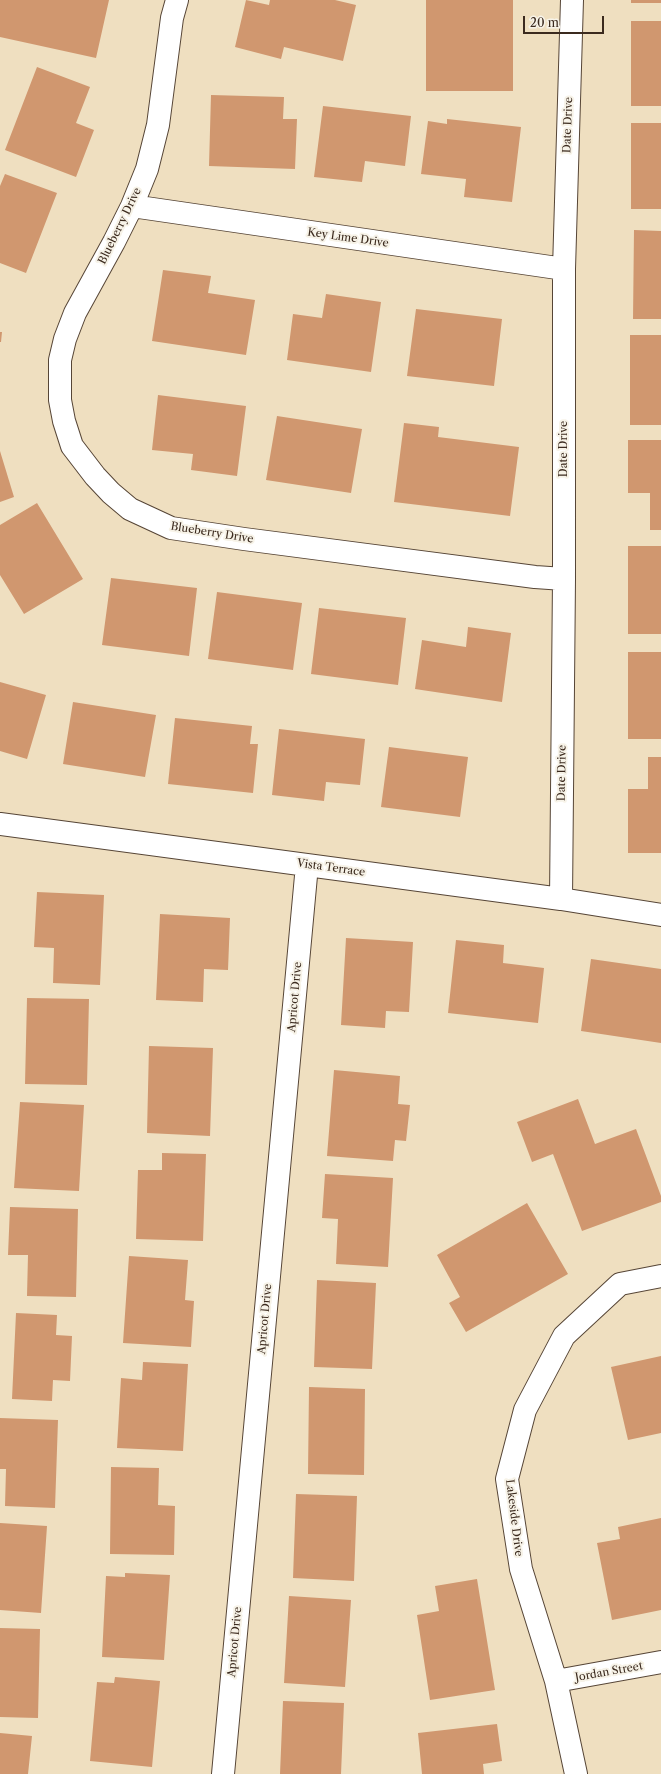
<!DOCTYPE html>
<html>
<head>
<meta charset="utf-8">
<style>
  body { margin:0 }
  #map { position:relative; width:661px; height:1774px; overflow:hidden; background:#efdfc0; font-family:"Libre Caslon Text",serif }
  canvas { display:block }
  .scale { position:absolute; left:523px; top:16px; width:81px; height:18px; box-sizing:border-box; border:2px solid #3b2a1e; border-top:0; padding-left:5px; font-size:12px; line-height:14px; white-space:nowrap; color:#3b2a1e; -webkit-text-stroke:3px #f7f3e8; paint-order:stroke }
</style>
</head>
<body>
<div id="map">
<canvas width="661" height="1774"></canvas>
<div class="scale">20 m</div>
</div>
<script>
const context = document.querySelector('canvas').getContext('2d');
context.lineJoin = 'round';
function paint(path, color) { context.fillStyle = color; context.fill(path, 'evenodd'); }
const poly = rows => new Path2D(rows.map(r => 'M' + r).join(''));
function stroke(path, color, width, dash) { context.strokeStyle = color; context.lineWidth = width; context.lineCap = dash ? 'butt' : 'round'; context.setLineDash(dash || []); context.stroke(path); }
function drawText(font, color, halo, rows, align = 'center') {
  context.font = font + ' "Libre Caslon Text",serif'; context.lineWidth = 4; context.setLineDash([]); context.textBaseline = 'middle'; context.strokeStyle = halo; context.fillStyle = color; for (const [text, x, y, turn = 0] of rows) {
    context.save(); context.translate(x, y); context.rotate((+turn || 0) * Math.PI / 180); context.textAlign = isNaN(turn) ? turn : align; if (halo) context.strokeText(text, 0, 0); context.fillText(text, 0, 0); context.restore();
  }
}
paint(poly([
  [0,0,109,0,96,58,0,37],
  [246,0,269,5,270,0,335,0,356,5,343,61,284,47,281,59,235,47],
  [426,0,513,0,513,91,426,91],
  [631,0,661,0,661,3,631,3],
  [631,21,661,21,661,106,631,106],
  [37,67,90,87,76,123,94,130,76,177,5,150],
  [211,95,284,97,283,119,297,119,295,169,209,166],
  [323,106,411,116,405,166,365,161,362,182,314,177],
  [447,119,521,127,512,202,464,197,466,179,421,174,428,121,447,124],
  [631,123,661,123,661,209,631,209],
  [5,174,57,193,26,273,0,263,0,186],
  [634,230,661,231,661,319,633,319],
  [163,270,211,276,208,293,255,300,246,355,152,341],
  [326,294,381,302,371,372,287,360,293,314,322,318],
  [416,309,502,319,494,386,407,376],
  [0,332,2,332,1,342,0,342],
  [630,335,661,335,661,425,630,425],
  [158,395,246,406,237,476,191,470,193,454,152,450],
  [277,416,362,429,351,493,266,480],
  [404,423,439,427,438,437,519,447,510,516,394,502],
  [628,440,661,440,661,530,650,530,650,493,628,493],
  [0,451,14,497,0,502],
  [37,503,83,579,24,614,0,575,0,525],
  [628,546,661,546,661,634,628,634],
  [111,578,197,588,189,656,102,645],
  [217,592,302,603,293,670,208,659],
  [319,608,406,618,398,685,311,674],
  [468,627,511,633,502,702,415,689,422,640,466,647],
  [628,652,661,652,661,739,628,739],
  [0,682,46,695,27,759,0,751],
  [73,702,156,715,145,777,63,764],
  [175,718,252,726,250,744,258,744,253,793,168,784],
  [279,729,365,739,360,785,326,782,324,801,272,795],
  [389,747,468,757,460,817,381,807],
  [648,757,661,757,661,853,628,853,628,789,648,789],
  [37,892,104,895,100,985,53,983,54,948,34,947],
  [160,914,230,918,228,970,204,969,203,1002,156,1000],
  [346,938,413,942,409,1012,386,1011,385,1028,341,1025],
  [456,940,504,945,503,963,544,968,538,1023,448,1013],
  [591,959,661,969,661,1043,581,1031],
  [27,998,89,999,87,1085,25,1084],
  [149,1046,213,1048,210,1136,147,1133],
  [334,1070,400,1076,398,1104,410,1105,406,1141,395,1140,393,1161,327,1156],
  [578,1099,595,1144,636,1129,661,1196,661,1202,582,1231,553,1154,532,1162,517,1122],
  [20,1102,84,1105,79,1191,14,1188],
  [162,1153,206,1154,203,1241,136,1239,138,1170,162,1170],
  [325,1174,393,1178,388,1267,336,1264,338,1219,322,1218],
  [527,1203,568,1274,466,1332,449,1303,460,1297,437,1255],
  [10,1207,78,1209,76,1297,27,1296,28,1255,8,1255],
  [129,1256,188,1260,185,1300,194,1301,191,1347,123,1343],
  [317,1280,376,1283,372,1369,314,1367],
  [16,1313,57,1315,56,1335,72,1336,70,1381,53,1380,52,1401,12,1399],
  [661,1356,661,1433,628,1440,611,1367],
  [143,1362,188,1364,183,1451,117,1448,121,1378,142,1380],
  [309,1387,365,1389,364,1475,308,1474],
  [0,1418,58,1420,55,1508,5,1506,6,1469,0,1469],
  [111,1467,159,1468,158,1505,175,1506,174,1555,110,1554],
  [296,1494,357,1496,354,1581,293,1578],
  [661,1518,661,1610,612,1620,597,1543,620,1539,618,1527],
  [0,1523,47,1526,41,1613,0,1610],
  [125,1573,170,1575,164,1660,102,1657,106,1576,125,1577],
  [477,1579,495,1690,430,1700,417,1615,439,1611,435,1586],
  [289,1596,351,1600,345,1687,284,1683],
  [0,1628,40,1629,38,1718,0,1717],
  [115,1677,160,1681,152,1767,90,1761,97,1682,114,1683],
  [283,1701,344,1703,341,1774,280,1774],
  [497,1724,502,1761,483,1764,484,1774,422,1774,418,1733],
  [0,1733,32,1736,28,1774,0,1774]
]), '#d0976f');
const minor = poly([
  [177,0,172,18,158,125,147,169,132,206,114,242,75,313,65,339,60,360,60,400,64,421,72,446,95,476,111,493,130,509,171,528,244,539,535,577,564,579],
  [132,206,564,269],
  [0,824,561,899,661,915],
  [561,899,564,579,564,269,572,0],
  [556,1681,661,1662],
  [223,1774,307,865],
  [576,1774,556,1681,521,1569,507,1479,525,1410,564,1336,620,1284,661,1276]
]);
stroke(minor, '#564536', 24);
stroke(minor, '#fff', 22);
drawText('11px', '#3b2a1e', '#f7f3e8', [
  ["Date Drive",568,125,-88],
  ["Blueberry Drive",120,226,-64],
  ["Key Lime Drive",348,238,8],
  ["Date Drive",564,449,-90],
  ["Blueberry Drive",212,533,9],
  ["Date Drive",562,773,-89],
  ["Vista Terrace",331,868,8],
  ["Apricot Drive",295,997,-85],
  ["Apricot Drive",265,1319,-85],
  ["Lakeside Drive",514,1518,83],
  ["Apricot Drive",235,1642,-85],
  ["Jordan Street",609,1672,-10]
]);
</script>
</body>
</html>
